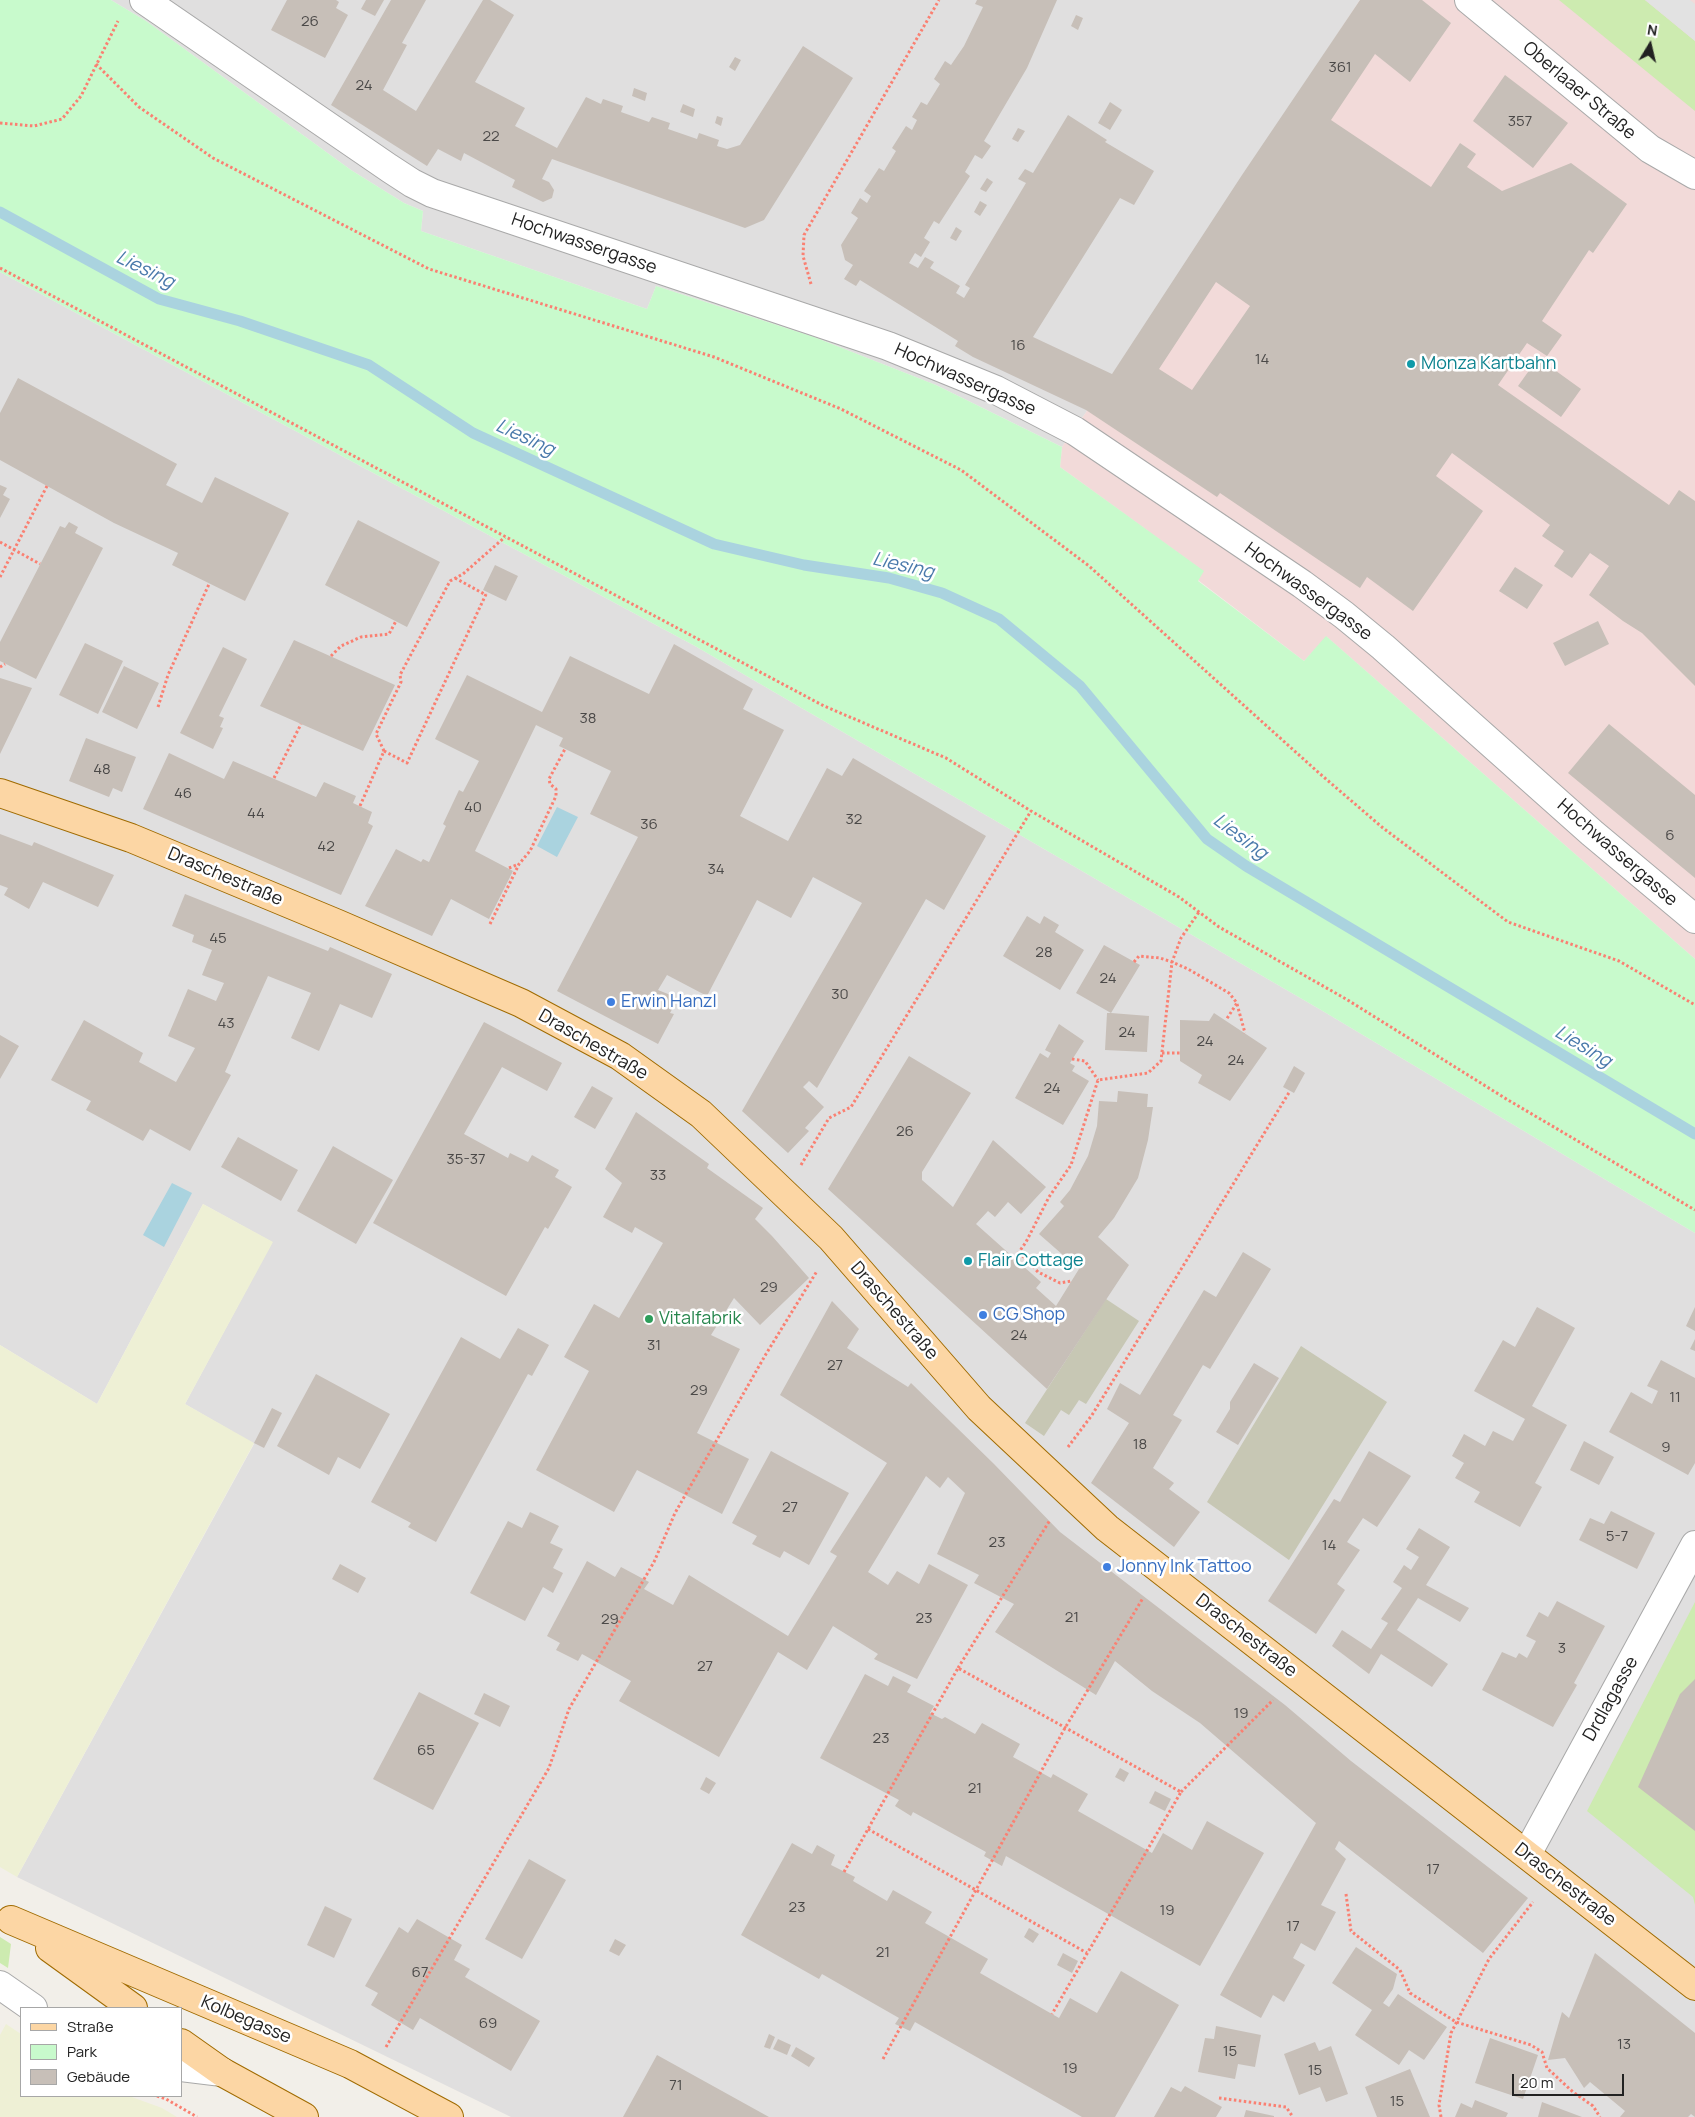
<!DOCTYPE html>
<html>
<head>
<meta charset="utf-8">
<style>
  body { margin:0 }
  #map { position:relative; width:1695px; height:2117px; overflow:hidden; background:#f2efe9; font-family:Manrope,sans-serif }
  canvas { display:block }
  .legend { position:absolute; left:20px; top:2007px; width:162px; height:90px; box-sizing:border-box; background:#fff; border:1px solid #a7a7a7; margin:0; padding:6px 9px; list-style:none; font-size:15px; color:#222 }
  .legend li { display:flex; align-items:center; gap:10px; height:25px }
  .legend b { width:25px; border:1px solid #a7a7a7 }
  .north { position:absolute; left:1625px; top:20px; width:50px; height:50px; -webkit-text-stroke:4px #fff; paint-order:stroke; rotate:9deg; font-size:14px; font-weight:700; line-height:20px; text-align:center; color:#222 }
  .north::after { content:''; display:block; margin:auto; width:18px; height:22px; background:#222; clip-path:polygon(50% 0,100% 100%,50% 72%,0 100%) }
  .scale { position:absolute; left:1512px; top:2074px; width:112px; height:22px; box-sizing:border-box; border:2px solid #222; border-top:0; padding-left:6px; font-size:15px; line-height:18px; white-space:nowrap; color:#222; -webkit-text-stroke:4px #fff; paint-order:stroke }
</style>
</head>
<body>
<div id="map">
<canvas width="1695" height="2117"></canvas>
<ul class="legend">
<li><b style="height:6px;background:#fcd6a4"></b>Straße</li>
<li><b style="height:14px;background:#c8facc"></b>Park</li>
<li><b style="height:14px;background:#c7bfb8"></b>Gebäude</li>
</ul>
<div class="north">N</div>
<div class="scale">20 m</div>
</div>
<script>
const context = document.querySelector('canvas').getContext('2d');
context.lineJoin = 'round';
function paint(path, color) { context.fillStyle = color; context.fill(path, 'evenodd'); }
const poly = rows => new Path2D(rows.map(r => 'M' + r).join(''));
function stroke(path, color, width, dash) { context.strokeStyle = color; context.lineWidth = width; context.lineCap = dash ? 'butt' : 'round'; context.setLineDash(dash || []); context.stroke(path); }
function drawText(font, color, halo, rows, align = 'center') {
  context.font = font + ' Manrope,sans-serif'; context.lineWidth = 5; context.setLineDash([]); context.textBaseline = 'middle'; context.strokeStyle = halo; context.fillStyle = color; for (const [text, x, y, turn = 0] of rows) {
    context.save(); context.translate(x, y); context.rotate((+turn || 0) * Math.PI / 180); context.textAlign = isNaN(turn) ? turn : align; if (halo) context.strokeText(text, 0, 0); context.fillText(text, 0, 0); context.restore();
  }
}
paint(poly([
  [111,0,1360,0,1129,350,1062,447,936,385,814,337,656,286,647,309,421,231,423,211,404,203,351,170,146,21],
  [0,272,695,646,1321,1010,1695,1233,1695,2117,511,2117,17,1877,254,1444,185,1404,272,1242,203,1204,97,1404,0,1345]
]), '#e0dfdf');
paint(poly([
  [1360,0,1695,0,1695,959,1327,637,1304,661,1198,580,1203,571,1060,467,1062,447,1129,350]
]), '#f2dad9');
paint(poly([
  [1106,1299,1139,1321,1086,1404,1079,1400,1069,1415,1061,1410,1044,1436,1025,1423],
  [1301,1346,1387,1402,1289,1560,1207,1502]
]), '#c7c7b4');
paint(poly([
  [203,1204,273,1242,185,1404,254,1443,17,1877,0,1867,0,1345,97,1404],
  [6,2024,21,2034,21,2096,129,2096,162,2108,177,2117,0,2117,0,2035]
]), '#eef0d5');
paint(poly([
  [1559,0,1645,0,1695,41,1695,111],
  [1695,1602,1695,1905,1693,1897,1587,1811],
  [0,1937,11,1944,8,1968,0,1963]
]), '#cdebb0');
paint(poly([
  [0,0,111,0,146,21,351,170,404,203,423,211,421,231,647,309,656,286,814,337,936,385,1062,447,1060,467,1204,571,1198,581,1304,661,1326,636,1695,959,1695,1233,1321,1010,695,646,0,272]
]), '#c8facc');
paint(poly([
  [1645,0,1690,0,1695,4,1695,41]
]), '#e2e2e2');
paint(poly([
  [557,807,578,817,557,857,537,846],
  [172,1183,192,1193,164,1247,143,1235]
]), '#aad3df');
stroke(poly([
  [0,212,159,299,240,321,369,365,473,433,714,544,804,565,889,578,942,593,999,619,1080,686,1207,839,1246,866,1695,1134]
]), '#aad3df', 11);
paint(poly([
  [287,0,336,0,339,2,336,8,348,15,325,58,271,30],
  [366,0,384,0,375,16,361,9],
  [391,0,426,0,402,43,407,45,383,90,416,111,483,0,490,0,514,15,475,82,525,108,515,126,557,148,586,97,601,104,603,99,623,106,621,112,649,122,652,117,670,123,668,129,697,139,699,133,719,140,717,146,727,149,740,145,803,46,853,78,764,220,745,228,552,159,542,179,549,182,554,190,552,198,543,202,512,187,515,180,464,153,461,161,438,149,427,166,331,105],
  [977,0,1057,0,1027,68,984,141,991,146,982,159,975,155,965,172,970,176,939,224,934,221,924,238,930,242,921,257,915,253,909,263,918,268,925,257,934,262,930,268,960,286,956,293,964,298,970,288,965,285,1026,183,1018,179,1025,169,1033,173,1068,115,1107,140,1105,142,1154,171,1134,205,1120,198,1033,337,1112,374,1242,175,1360,0,1422,0,1451,23,1410,82,1375,54,1331,120,1431,187,1460,143,1476,154,1467,167,1502,191,1571,163,1627,204,1593,253,1589,250,1542,321,1562,335,1547,356,1527,343,1498,385,1669,505,1679,490,1695,501,1695,686,1642,633,1623,621,1589,595,1609,566,1590,553,1572,578,1554,566,1564,551,1542,536,1550,525,1452,453,1436,476,1483,511,1413,611,1367,577,1360,588,1220,493,1217,497,1086,410,973,357,955,346,958,341,860,280,856,286,844,279,853,265,845,260,841,245,858,218,851,213,860,198,867,203,871,196,864,191,879,168,884,171,896,151,892,148,906,126,912,130,917,120,912,117,921,102,927,105,940,84,934,79,945,61,951,65,964,46,983,7,975,4],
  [1216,282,1250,306,1192,390,1159,369],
  [1076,15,1083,18,1078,30,1071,26],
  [735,57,741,60,735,71,729,67],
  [1505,75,1568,123,1533,168,1473,121],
  [634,88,647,93,645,101,632,96],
  [1110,102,1122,110,1110,130,1098,123],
  [683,104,695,109,693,117,680,112],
  [717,116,723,118,721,126,715,123],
  [1018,128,1025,131,1018,142,1012,139],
  [987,178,993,182,986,192,980,189],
  [980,201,987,205,980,216,974,212],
  [956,227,962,231,956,241,950,238],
  [1538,358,1581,389,1561,417,1518,386],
  [18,378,177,464,166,485,202,503,215,477,289,513,245,601,172,565,178,553,114,523,0,460,0,413],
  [0,485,7,488,3,495,10,499,0,518],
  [358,520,440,562,407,627,325,585],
  [69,522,78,527,75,533,103,548,36,679,0,661,0,642,60,526,65,528],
  [495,565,518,576,506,601,483,590],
  [1515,567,1543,585,1527,609,1499,591],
  [1598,621,1609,644,1565,666,1553,643],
  [294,640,395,685,363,751,260,706],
  [85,643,123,661,98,714,59,695],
  [674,644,753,689,743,709,784,730,740,816,788,841,827,768,842,776,853,758,986,836,944,910,926,899,817,1088,809,1081,803,1087,824,1107,805,1128,809,1131,788,1153,742,1111,862,903,813,877,791,918,757,900,707,996,667,975,658,990,678,998,670,1013,674,1014,658,1044,557,991,638,837,590,814,611,771,559,746,563,738,536,725,475,851,513,871,489,919,451,899,432,936,365,906,396,849,421,862,423,859,429,862,446,826,443,824,459,790,463,792,479,761,435,739,467,675,542,712,570,656,649,694],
  [223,647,247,659,219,716,224,718,220,727,223,728,213,749,180,733],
  [124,666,159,683,137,729,102,712],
  [0,678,32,688,0,754],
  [1609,724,1695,795,1695,878,1568,773],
  [86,738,136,757,122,792,113,788,109,797,69,781],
  [169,753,224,779,233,761,316,797,324,782,356,796,353,803,372,812,368,823,373,826,341,895,143,809],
  [0,834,32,846,34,842,114,875,98,907,43,882,29,909,4,895,8,888,0,885],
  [185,894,328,951,330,947,392,974,372,1018,340,1004,319,1051,291,1038,311,993,268,976,225,1072,231,1075,190,1151,150,1129,143,1141,86,1110,91,1101,51,1080,84,1020,143,1053,139,1062,176,1082,195,1048,168,1036,188,989,216,1001,224,983,202,975,212,950,192,942,194,935,172,926],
  [1027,916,1040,924,1044,916,1059,925,1055,932,1084,950,1060,990,1003,956],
  [1104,945,1140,965,1111,1013,1149,1016,1147,1052,1105,1050,1107,1013,1111,1013,1076,993],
  [1214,1013,1267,1048,1230,1101,1198,1083,1202,1075,1180,1061,1180,1020,1209,1021],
  [484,1022,562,1063,547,1091,502,1067,464,1134,508,1158,510,1153,528,1162,532,1155,559,1170,555,1177,572,1187,548,1229,545,1227,506,1296,373,1223],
  [1059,1024,1084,1041,1070,1063,1075,1066,1072,1071,1089,1081,1063,1125,1015,1098,1040,1053,1048,1058,1051,1053,1045,1050],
  [0,1035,19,1046,0,1079],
  [909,1056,971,1093,922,1172,922,1180,953,1207,993,1140,1046,1187,1021,1214,1008,1202,995,1217,988,1211,976,1224,1041,1282,1036,1288,1056,1306,1079,1269,1039,1234,1064,1206,1060,1202,1070,1190,1088,1156,1097,1126,1099,1101,1117,1102,1118,1091,1148,1094,1147,1107,1153,1107,1148,1140,1138,1178,1114,1218,1098,1237,1129,1265,1047,1389,828,1189],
  [1294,1066,1305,1073,1294,1093,1283,1087],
  [592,1086,613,1098,595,1129,574,1117],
  [636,1112,709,1164,707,1168,763,1208,755,1219,772,1236,809,1278,760,1325,734,1298,711,1335,740,1349,697,1433,749,1459,722,1514,637,1470,614,1512,536,1470,589,1371,564,1357,594,1304,619,1318,663,1243,635,1227,632,1233,603,1217,622,1183,605,1169],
  [238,1137,298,1170,281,1201,221,1167],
  [333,1146,393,1180,356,1244,297,1211],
  [1243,1252,1271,1269,1210,1369,1203,1365,1173,1415,1182,1420,1153,1468,1174,1483,1169,1489,1200,1512,1174,1547,1091,1483,1129,1423,1107,1409,1120,1383,1140,1395,1204,1290,1216,1297],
  [832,1301,859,1329,847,1348,908,1387,911,1383,994,1464,1060,1532,1285,1705,1351,1761,1528,1898,1483,1953,1339,1841,1335,1849,1346,1859,1321,1905,1336,1912,1315,1951,1301,1943,1293,1958,1305,1965,1284,2002,1273,1995,1261,2018,1220,1995,1316,1823,1200,1723,1152,1691,1115,1661,1096,1695,995,1632,1014,1604,974,1583,979,1575,937,1554,965,1493,948,1477,940,1488,926,1476,868,1572,888,1585,897,1571,919,1584,929,1564,968,1585,917,1679,874,1659,878,1654,833,1626,807,1670,778,1652,719,1757,619,1701,631,1681,582,1654,578,1661,556,1650,560,1643,547,1636,587,1561,615,1577,621,1567,649,1582,644,1589,673,1605,689,1575,788,1636,837,1556,830,1552,887,1463,780,1395],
  [1537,1307,1575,1328,1532,1406,1567,1425,1535,1483,1542,1487,1520,1527,1474,1502,1480,1492,1455,1478,1464,1463,1452,1456,1464,1434,1485,1446,1493,1431,1513,1441,1525,1419,1474,1391,1503,1340,1515,1347],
  [1695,1307,1695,1331,1686,1326],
  [518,1328,549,1345,532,1376,528,1374,436,1542,408,1527,411,1523,371,1502,461,1337,500,1359],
  [1695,1339,1695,1351,1690,1349],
  [1661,1360,1695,1378,1695,1463,1688,1475,1609,1432,1631,1392,1652,1404,1658,1391,1647,1386],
  [1254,1363,1279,1378,1238,1445,1216,1432,1230,1409,1230,1402],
  [316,1374,390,1414,360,1469,338,1457,329,1475,277,1446],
  [272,1408,282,1413,264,1448,254,1443],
  [1584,1441,1614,1457,1599,1485,1570,1470],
  [771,1451,849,1493,809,1565,784,1551,780,1558,752,1544,757,1536,732,1523],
  [1369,1451,1411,1476,1377,1527,1363,1518,1347,1542,1360,1550,1337,1584,1345,1590,1316,1634,1268,1601,1334,1499,1340,1502],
  [1611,1511,1655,1533,1637,1569,1579,1540,1590,1518,1604,1524],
  [530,1512,559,1526,550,1543,563,1549,553,1568,563,1573,553,1593,543,1587,525,1621,470,1593,508,1521,522,1528],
  [1419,1528,1450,1547,1426,1585,1469,1608,1460,1622,1418,1598,1397,1630,1448,1664,1432,1687,1381,1654,1369,1674,1332,1646,1342,1630,1371,1649,1388,1623,1381,1619,1402,1588,1393,1582,1404,1565,1411,1570,1419,1557,1406,1549],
  [340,1564,366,1578,358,1593,332,1579],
  [1557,1601,1605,1626,1574,1683,1577,1685,1553,1727,1482,1690,1502,1652,1516,1658,1519,1653,1527,1658,1536,1641,1526,1636,1539,1612,1548,1617],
  [865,1674,888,1686,893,1676,911,1685,907,1692,934,1706,930,1713,942,1719,945,1717,975,1734,982,1723,1020,1744,1013,1757,1051,1778,1053,1774,1088,1794,1078,1811,1152,1853,1163,1833,1192,1850,1207,1821,1264,1853,1200,1966,1006,1856,1002,1866,984,1856,986,1852,913,1812,911,1816,895,1806,899,1800,820,1758],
  [1695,1679,1695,1831,1638,1787,1680,1694],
  [419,1692,479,1723,433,1810,373,1779],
  [484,1693,510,1706,500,1727,474,1714],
  [1120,1768,1129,1773,1124,1782,1115,1777],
  [706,1777,716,1783,709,1794,700,1789],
  [1155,1791,1171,1799,1165,1811,1149,1803],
  [792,1843,812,1854,817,1845,835,1855,831,1865,855,1877,853,1881,887,1901,893,1890,932,1912,925,1923,988,1959,980,1973,1059,2018,1070,1998,1097,2013,1121,1971,1179,2005,1115,2117,1082,2117,915,2022,910,2031,895,2024,899,2018,822,1974,819,1979,741,1935],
  [529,1859,566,1880,522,1959,485,1939],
  [325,1906,352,1919,334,1958,307,1945],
  [417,1919,462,1945,454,1960,470,1969,465,1977,540,2021,511,2071,420,2018,413,2030,371,2005,378,1993,365,1986,399,1927,408,1933],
  [1029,1928,1039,1934,1033,1943,1024,1937],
  [615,1939,626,1945,619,1956,609,1951],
  [1356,1947,1397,1974,1393,1989,1383,2003,1389,2007,1398,1994,1447,2027,1424,2060,1409,2050,1399,2065,1355,2035,1372,2010,1332,1983],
  [1063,1953,1078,1961,1072,1973,1057,1965],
  [1595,1953,1695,2033,1695,2117,1691,2114,1688,2117,1620,2117,1625,2111,1590,2082,1584,2088,1565,2058,1548,2060,1562,2012,1569,2018],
  [1216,2026,1261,2035,1255,2067,1238,2064,1235,2079,1198,2072,1205,2038,1214,2039],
  [769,2034,775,2037,770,2049,764,2047],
  [1490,2038,1538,2055,1523,2099,1475,2083],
  [778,2039,791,2045,787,2055,773,2049],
  [1315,2042,1319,2051,1331,2046,1348,2094,1326,2102,1320,2087,1299,2095,1284,2054],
  [796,2047,815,2058,809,2067,791,2056],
  [657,2055,769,2117,623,2117],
  [1410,2069,1430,2117,1377,2117,1365,2087],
  [1185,2086,1222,2107,1216,2117,1154,2117,1171,2087,1181,2092],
  [1475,2100,1508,2113,1506,2117,1455,2117,1461,2103,1472,2108],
  [1542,2102,1582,2117,1538,2117],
  [1246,2110,1274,2116,1274,2117,1244,2117]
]), '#c7bfb8');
const minor = poly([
  [144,0,389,168,412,183,432,193,888,346,996,390,1075,431,1302,584,1344,615,1383,647,1592,833,1695,919],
  [1469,0,1650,149,1695,175],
  [1527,1854,1695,1545],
  [0,1985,33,2008],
  [181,2067,222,2072]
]);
const major = poly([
  [0,793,131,838,338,924,521,1003,620,1056,701,1114,831,1238,979,1408,1107,1528,1695,1986],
  [11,1920,350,2064,449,2117],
  [50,1948,133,2008],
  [181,2043,222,2072,304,2117]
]);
stroke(minor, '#a9a9a9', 30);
stroke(major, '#a06b00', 30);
stroke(poly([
  [96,64,139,107,213,158,429,269,714,357,841,409,961,470,1089,566,1319,773,1383,828,1508,922,1619,961,1695,1005],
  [0,123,34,126,62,119,81,96,118,21],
  [0,268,824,706,946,758,1031,811,1179,897,1219,927,1346,999,1508,1100,1695,1210],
  [811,284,803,256,804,235,939,0],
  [0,542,40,564],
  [0,577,47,486],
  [455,578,486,595],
  [331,656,341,646,361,637,389,634,396,621],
  [0,667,5,664],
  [158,707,168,675,209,584],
  [384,751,376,734,401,682,400,675,450,581,463,574,505,537],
  [274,778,301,724],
  [360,806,384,751,407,763,487,592],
  [509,868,519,864],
  [490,924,519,864,530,851,556,796,556,789,550,784,549,779,565,749],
  [1134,962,1139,956,1160,958,1172,962,1188,969,1229,993,1237,1003,1226,1020],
  [1237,1004,1245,1033],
  [1162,1053,1180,1053],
  [1072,1059,1085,1061,1098,1080],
  [801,1165,829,1118,851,1107,1031,811],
  [1019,1252,1038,1272,1060,1283,1071,1281],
  [1015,1258,1026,1242,1049,1197,1071,1165,1098,1080,1148,1073,1161,1061,1172,962,1181,938,1199,912],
  [1068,1447,1092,1415,1290,1091],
  [958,1668,1050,1520],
  [1181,1792,1273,1700],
  [868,1829,1087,1953],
  [844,1872,958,1668,1181,1792,1052,2014],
  [1346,1894,1351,1931,1400,1970,1410,1993,1456,2022,1531,2045,1542,2052,1547,2068,1573,2092,1593,2106,1600,2117],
  [386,2047,549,1768,569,1709,654,1562,675,1513,766,1354,817,1271],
  [883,2059,1065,1728,1143,1598],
  [157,2096,166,2099,197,2117],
  [1219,2098,1286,2107,1293,2117],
  [1441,2117,1439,2105,1451,2033,1489,1959,1533,1902]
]), '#fa8072', 3, [2.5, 2.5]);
stroke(minor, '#fff', 28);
stroke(major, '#fcd6a4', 28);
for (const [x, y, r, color] of [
  [1411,364,5,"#0f9aa8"],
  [611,1002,5,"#3f7fe0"],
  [968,1261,5,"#0f9aa8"],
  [983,1315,5,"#3f7fe0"],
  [649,1319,5,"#2e9e5b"],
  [1107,1567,5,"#3f7fe0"]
]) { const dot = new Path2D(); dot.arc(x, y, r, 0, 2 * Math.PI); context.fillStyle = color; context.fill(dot); stroke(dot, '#fff', 2); }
drawText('15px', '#4b4948', null, [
  ["26",310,22],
  ["361",1340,68],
  ["24",364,86],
  ["357",1520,122],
  ["22",491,137],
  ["16",1018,346],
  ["14",1262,360],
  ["38",588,719],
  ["48",102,770],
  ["46",183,794],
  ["40",473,808],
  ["44",256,814],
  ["32",854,820],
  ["36",649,825],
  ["6",1670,836],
  ["42",326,847],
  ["34",716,870],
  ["45",218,939],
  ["28",1044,953],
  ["24",1108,979],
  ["30",840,995],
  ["43",226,1024],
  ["24",1127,1033],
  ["24",1205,1042],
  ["24",1236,1061],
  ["24",1052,1089],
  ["26",905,1132],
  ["35-37",466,1160],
  ["33",658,1176],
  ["29",769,1288],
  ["24",1019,1336],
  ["31",654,1346],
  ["27",835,1366],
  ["29",699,1391],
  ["11",1675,1398],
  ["18",1140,1445],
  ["9",1666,1448],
  ["27",790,1508],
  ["5-7",1617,1537],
  ["23",997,1543],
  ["14",1329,1546],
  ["21",1072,1618],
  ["23",924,1619],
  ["29",610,1620],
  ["3",1562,1649],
  ["27",705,1667],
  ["19",1241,1714],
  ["23",881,1739],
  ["65",426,1751],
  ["21",975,1789],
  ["17",1433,1870],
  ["23",797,1908],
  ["19",1167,1911],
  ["17",1293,1927],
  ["21",883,1953],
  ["67",420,1973],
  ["69",488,2024],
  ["13",1624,2045],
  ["15",1230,2052],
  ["19",1070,2069],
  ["15",1315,2071],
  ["71",676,2086],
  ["15",1397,2102]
]);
drawText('18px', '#222', '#fff', [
  ["Oberlaaer Straße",1579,91,40],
  ["Hochwassergasse",584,244,19],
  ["Hochwassergasse",965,380,24],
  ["Hochwassergasse",1308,592,36],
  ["Hochwassergasse",1617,853,41],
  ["Draschestraße",225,877,23],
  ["Draschestraße",593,1045,30],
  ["Draschestraße",894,1311,49],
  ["Draschestraße",1246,1636,38],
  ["Drdlagasse",1611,1699,-61],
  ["Draschestraße",1565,1885,38],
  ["Kolbegasse",246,2020,23]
]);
drawText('18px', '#0d838f', '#fff', [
  ["Monza Kartbahn",1421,364],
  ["Flair Cottage",978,1261]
], 'left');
drawText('18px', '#366cbe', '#fff', [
  ["Erwin Hanzl",621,1002],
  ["CG Shop",993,1315],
  ["Jonny Ink Tattoo",1117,1567]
], 'left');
drawText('18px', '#27864d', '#fff', [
  ["Vitalfabrik",659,1319]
], 'left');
drawText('italic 19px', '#4a7aab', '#fff', [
  ["Liesing",145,270,26],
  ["Liesing",525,438,25],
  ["Liesing",903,566,13],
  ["Liesing",1240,837,37],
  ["Liesing",1583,1047,31]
]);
</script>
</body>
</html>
